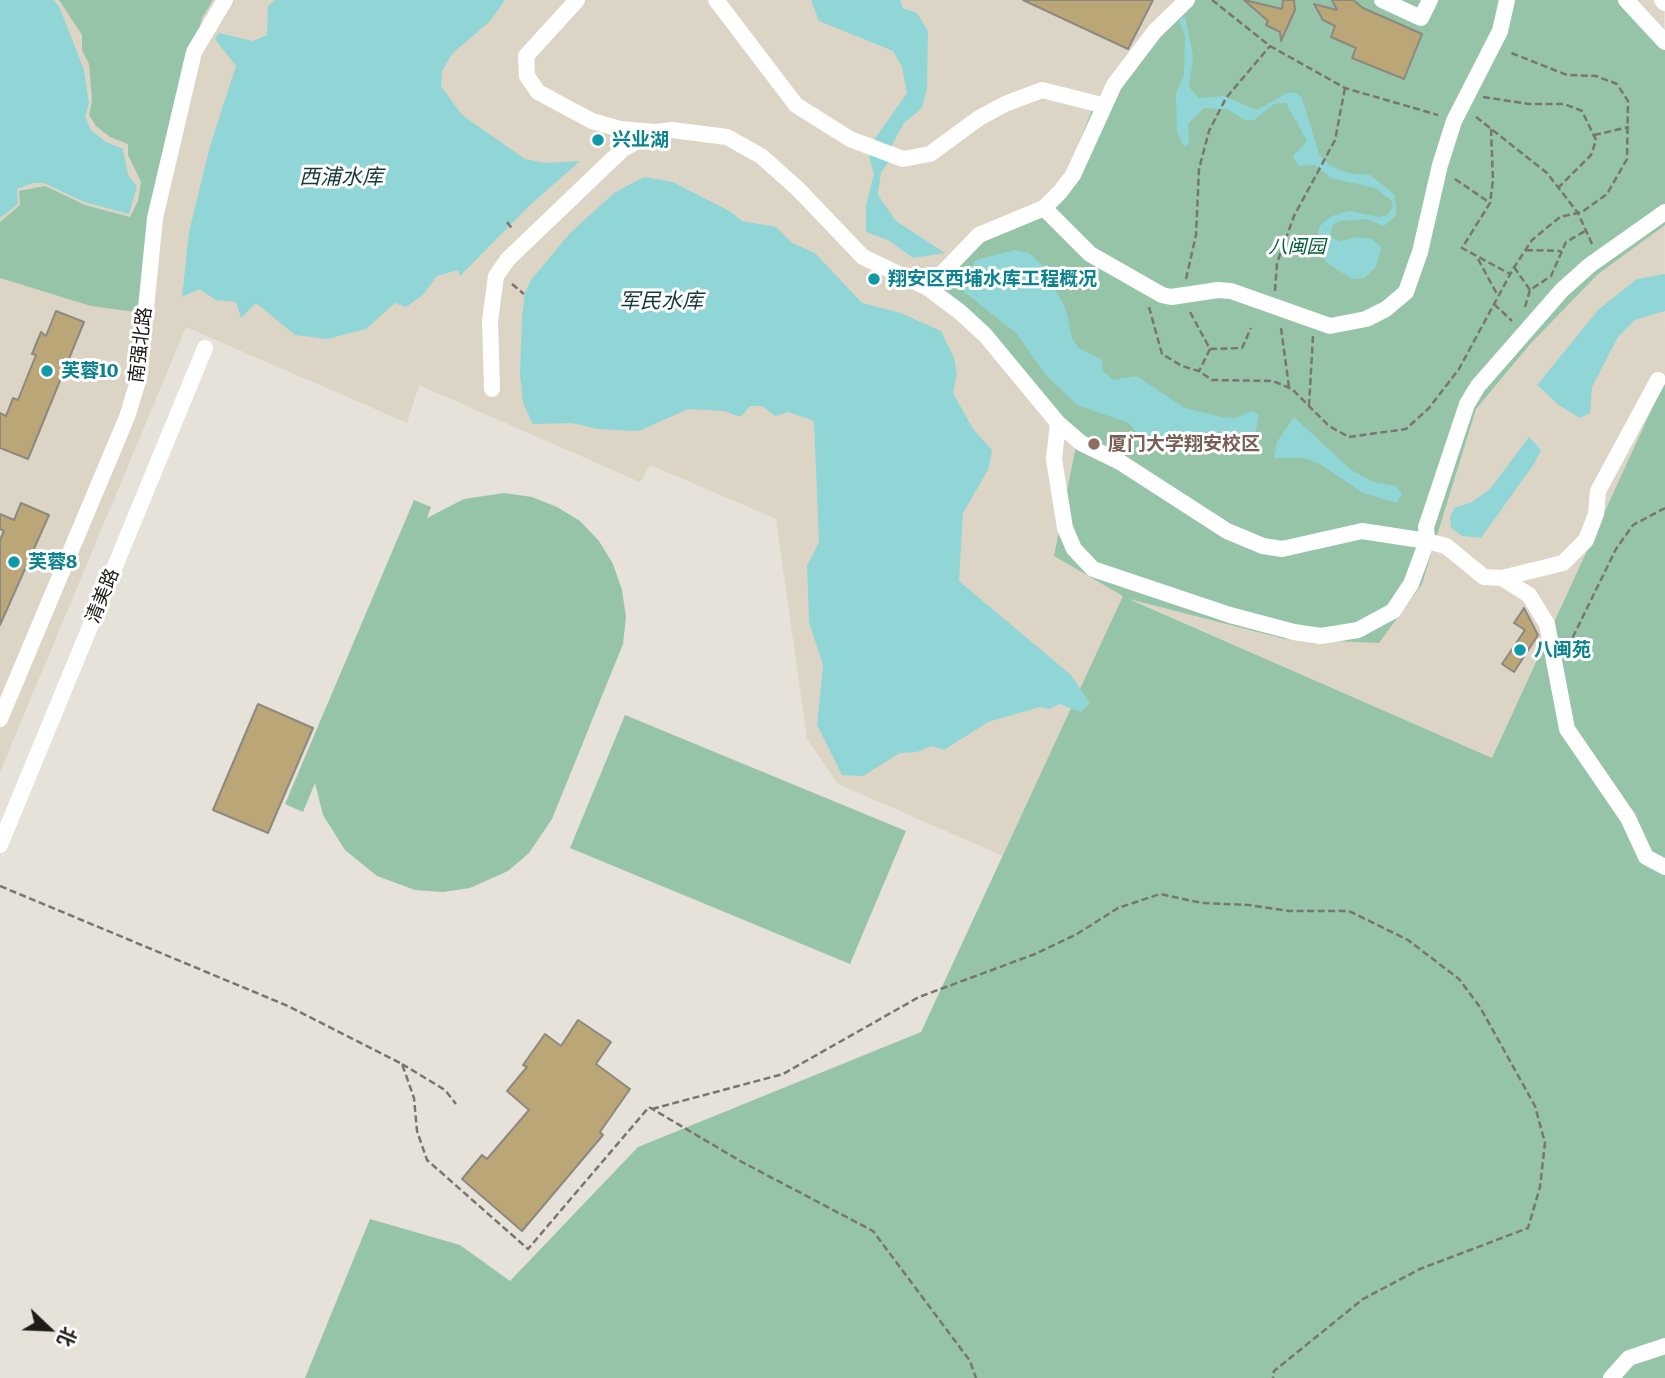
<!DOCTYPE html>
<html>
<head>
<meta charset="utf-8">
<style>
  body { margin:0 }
  #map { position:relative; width:1665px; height:1378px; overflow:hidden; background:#e6e2d9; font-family:Literata,"Noto Sans SC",serif }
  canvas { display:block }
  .north { position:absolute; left:14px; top:1294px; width:70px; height:70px; -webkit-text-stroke:5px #fff; paint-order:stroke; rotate:113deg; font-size:19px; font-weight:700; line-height:28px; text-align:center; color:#1d1c19 }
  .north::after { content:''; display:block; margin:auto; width:24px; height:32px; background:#1d1c19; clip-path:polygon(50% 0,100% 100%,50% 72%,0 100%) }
</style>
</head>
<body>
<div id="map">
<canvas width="1665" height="1378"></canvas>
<div class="north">北</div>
</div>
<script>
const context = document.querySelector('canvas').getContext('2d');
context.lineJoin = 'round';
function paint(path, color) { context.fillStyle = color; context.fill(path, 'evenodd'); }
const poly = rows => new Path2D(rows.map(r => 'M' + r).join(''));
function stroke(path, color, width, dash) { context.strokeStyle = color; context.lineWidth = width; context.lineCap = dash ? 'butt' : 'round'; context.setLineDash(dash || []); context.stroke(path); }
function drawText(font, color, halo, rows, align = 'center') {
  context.font = font + ' Literata,"Noto Sans SC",serif'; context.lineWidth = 6; context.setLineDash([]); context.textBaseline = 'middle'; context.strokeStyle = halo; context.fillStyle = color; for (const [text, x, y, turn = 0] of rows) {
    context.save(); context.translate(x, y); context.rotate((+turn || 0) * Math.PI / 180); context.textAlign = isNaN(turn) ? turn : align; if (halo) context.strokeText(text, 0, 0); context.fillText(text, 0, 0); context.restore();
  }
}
paint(poly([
  [0,0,1664,0,1665,380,1492,758,1124,596,1003,856,838,784,807,739,776,519,650,465,640,482,419,385,407,423,186,327,0,772]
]), '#dcd5c5');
paint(poly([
  [59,0,213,0,202,18,147,256,143,313,91,306,0,278,0,222,20,205,19,191,45,186,85,205,130,217,138,201,141,182,128,155,128,144,110,137,96,126,89,115,92,101,89,64,82,50,82,35],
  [1187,0,1624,0,1665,35,1665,225,1598,274,1531,343,1476,409,1422,584,1379,643,1285,639,1129,599,1492,758,1665,380,1665,1378,305,1378,370,1219,460,1245,510,1281,638,1147,921,1032,1123,596,1054,556,1076,446,965,325,934,273,1060,190,1096,100],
  [504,493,532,497,557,507,580,521,599,541,613,564,622,590,626,617,623,644,552,819,529,853,508,871,470,888,443,892,415,890,377,876,345,850,323,815,315,783,303,812,285,804,414,500,431,507,427,518,464,499],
  [625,715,906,831,850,964,570,848]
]), '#96c4a8');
paint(poly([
  [0,0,53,0,59,6,84,70,89,104,85,116,91,130,106,142,123,149,128,175,137,186,129,214,84,202,44,183,33,183,17,189,18,204,0,218],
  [275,0,505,0,490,21,452,54,442,71,441,86,462,115,525,159,546,163,580,161,529,206,460,276,458,270,437,276,423,295,406,307,395,303,366,329,327,339,295,335,256,303,241,318,236,302,216,300,199,289,182,297,189,232,210,146,236,66,215,39,219,33,253,41,267,35,268,6],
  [811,0,900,0,903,8,917,13,928,31,927,88,922,108,904,123,892,145,888,163,881,172,878,195,896,221,945,253,913,258,888,240,866,232,866,205,874,174,869,157,872,143,907,93,902,67,893,51,819,21],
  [1185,17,1193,56,1189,87,1199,98,1224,96,1257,110,1287,93,1296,93,1302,98,1319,154,1329,165,1347,173,1370,175,1395,195,1396,215,1384,226,1366,219,1339,221,1333,225,1330,234,1333,238,1340,241,1357,237,1372,239,1381,247,1376,267,1364,278,1352,279,1327,263,1320,253,1318,235,1320,226,1332,216,1349,211,1379,217,1388,215,1393,206,1391,200,1375,188,1331,178,1315,165,1298,166,1293,156,1307,141,1286,103,1274,104,1254,120,1245,120,1227,109,1204,108,1188,124,1189,143,1185,147,1182,143,1177,132,1176,94,1184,75,1185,36,1179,20],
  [644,177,673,182,731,212,742,221,776,227,792,243,815,253,862,303,901,313,941,331,954,358,957,374,953,393,973,429,992,450,989,468,963,513,959,581,1071,675,1090,704,1081,712,1059,704,1050,709,1040,707,988,722,944,750,932,746,917,752,900,753,863,776,842,775,817,725,823,665,809,622,807,566,819,542,814,421,788,412,775,416,762,406,750,406,742,416,737,416,725,411,688,409,639,431,598,429,572,423,533,424,523,403,520,374,522,317,525,293,531,280,570,233,602,204,614,193],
  [1015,250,1029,253,1051,273,1057,293,1066,309,1072,339,1079,348,1102,360,1103,371,1113,380,1137,376,1185,408,1222,417,1236,418,1251,411,1259,414,1252,451,1212,441,1175,454,1158,450,1142,440,1129,423,1077,405,1046,375,1017,334,963,291,969,271,976,260],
  [1665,274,1665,311,1635,320,1618,337,1592,387,1590,413,1580,418,1560,406,1537,385,1599,309,1637,279],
  [1294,417,1351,470,1374,482,1396,486,1402,493,1397,503,1363,493,1320,464,1304,458,1274,458,1277,442],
  [1529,437,1541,450,1534,464,1481,538,1462,536,1451,528,1450,517,1454,508,1472,502,1490,489]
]), '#91d6d6');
const building = poly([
  [1023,0,1153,0,1128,49,1023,0],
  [1244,0,1282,9,1283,0,1294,0,1295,10,1281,41,1280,32,1266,25,1268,21,1244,0],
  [1332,0,1353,0,1363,8,1422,34,1404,79,1352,58,1356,48,1331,37,1335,26,1323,20,1314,4,1337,10,1332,0],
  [56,311,84,322,28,459,0,448,0,413,6,416,13,398,18,400,36,355,32,354,41,332,46,336,56,311],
  [21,503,49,515,0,625,0,540,4,531,0,529,0,514,14,520,21,503],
  [1524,608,1538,635,1514,672,1502,664,1525,630,1514,623,1524,608],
  [258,704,313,728,268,833,213,810,258,704],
  [578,1020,611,1042,596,1064,630,1089,600,1132,603,1135,522,1231,462,1179,482,1155,487,1159,529,1110,507,1091,527,1067,523,1065,545,1034,561,1046,578,1020]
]);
paint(building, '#baa676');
stroke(building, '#8c8980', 2);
stroke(poly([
  [1212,0,1270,46,1345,88,1438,115],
  [1483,97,1529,104,1564,104,1582,111,1596,140,1591,155,1558,188],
  [1476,117,1547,173,1578,213,1592,244],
  [1491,129,1493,180,1490,203,1462,248,1510,274],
  [1594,135,1629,127],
  [1455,179,1490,203],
  [507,222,513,230],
  [1526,250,1561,251],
  [1478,259,1498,296],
  [1514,267,1530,290],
  [1186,279,1196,235,1199,169,1209,131,1226,98,1270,46],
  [512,284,524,294],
  [1275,291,1277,263,1294,216,1335,140,1345,88],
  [1494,304,1512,321],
  [1149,307,1162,354,1182,366,1199,371,1212,380,1273,381,1292,389,1329,426,1349,437,1406,429,1429,408,1459,369,1513,269,1532,240,1560,217,1582,212,1607,194,1627,159,1628,101,1617,84,1596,76,1567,75,1509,52],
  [1525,307,1530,290,1551,276,1566,242,1587,230],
  [1190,312,1210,349,1199,371],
  [1281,328,1289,387],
  [1210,349,1242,348,1251,328],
  [1309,406,1313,336],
  [1568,647,1616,549,1633,525,1665,508],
  [0,886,288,1006,402,1064,414,1098,417,1131,427,1160,528,1249,649,1107,742,1162,873,1231,970,1361,976,1378],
  [402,1064,445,1090,456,1104],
  [652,1109,783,1074,919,997,1035,954,1077,934,1118,908,1160,894,1202,903,1249,905,1289,911,1349,911,1408,940,1459,979,1480,1007,1535,1106,1545,1143,1540,1187,1528,1228,1420,1269,1363,1299,1274,1371,1273,1378]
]), '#787670', 2.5, [7, 3.5]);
stroke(poly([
  [577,0,526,56,527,76,538,92,592,121,620,129,655,132],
  [716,0,796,105,850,139,903,159,930,154,979,118,1005,104,1042,90,1102,105],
  [1382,0,1421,18,1430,0],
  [1626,0,1665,42],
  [1662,0,1665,3],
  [1044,208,1090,254,1162,295,1171,297,1218,290,1231,291,1330,326,1366,319,1386,309,1406,292,1420,252,1440,165,1454,121,1500,31,1507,0],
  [928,288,979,235,1044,208,1060,192,1073,175,1114,85,1155,31,1187,0],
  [492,389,490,321,496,276,508,259,623,149,655,132,672,130,727,137,761,156,798,189,863,257,928,288,960,312,985,335,1058,423,1081,443,1120,462,1227,531,1263,546,1282,549,1362,531,1427,541,1446,546,1484,577,1502,578,1529,595,1547,624,1567,729,1628,818,1646,857,1665,867],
  [1058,423,1054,459,1065,528,1074,549,1093,569,1230,615,1294,632,1321,636,1358,630,1393,611,1411,584,1427,541,1426,527,1467,404,1478,386,1562,290,1590,265,1665,212],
  [1502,578,1563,563,1586,540,1596,514,1598,491,1658,380],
  [0,719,127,417,139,378,155,218,194,52,225,0],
  [0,845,205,348],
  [1611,1378,1629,1358,1665,1346]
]), '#fff', 16);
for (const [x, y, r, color] of [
  [598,140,7,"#0f9aa8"],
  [874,279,7,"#0f9aa8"],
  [47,371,7,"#0f9aa8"],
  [1094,444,7,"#8d6e63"],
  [14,562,7,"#0f9aa8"],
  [1520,650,7,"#0f9aa8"]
]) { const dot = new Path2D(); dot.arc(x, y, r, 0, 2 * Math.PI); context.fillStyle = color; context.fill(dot); stroke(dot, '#fff', 2.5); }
drawText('bold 19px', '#0d838f', '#fff', [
  ["兴业湖",612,140],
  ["翔安区西埔水库工程概况",888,279],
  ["芙蓉10",61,371],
  ["芙蓉8",28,562],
  ["八闽苑",1534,650]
], 'left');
drawText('italic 19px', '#005d38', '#fff', [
  ["八闽园",1297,247]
]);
drawText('19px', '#1d1c19', '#fff', [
  ["南强北路",141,345,-83],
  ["清美路",103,596,-68]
]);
drawText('bold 19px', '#785e54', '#fff', [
  ["厦门大学翔安校区",1108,444]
], 'left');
drawText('italic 21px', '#173939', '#fff', [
  ["西浦水库",341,178],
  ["军民水库",661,302]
]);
</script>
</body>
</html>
